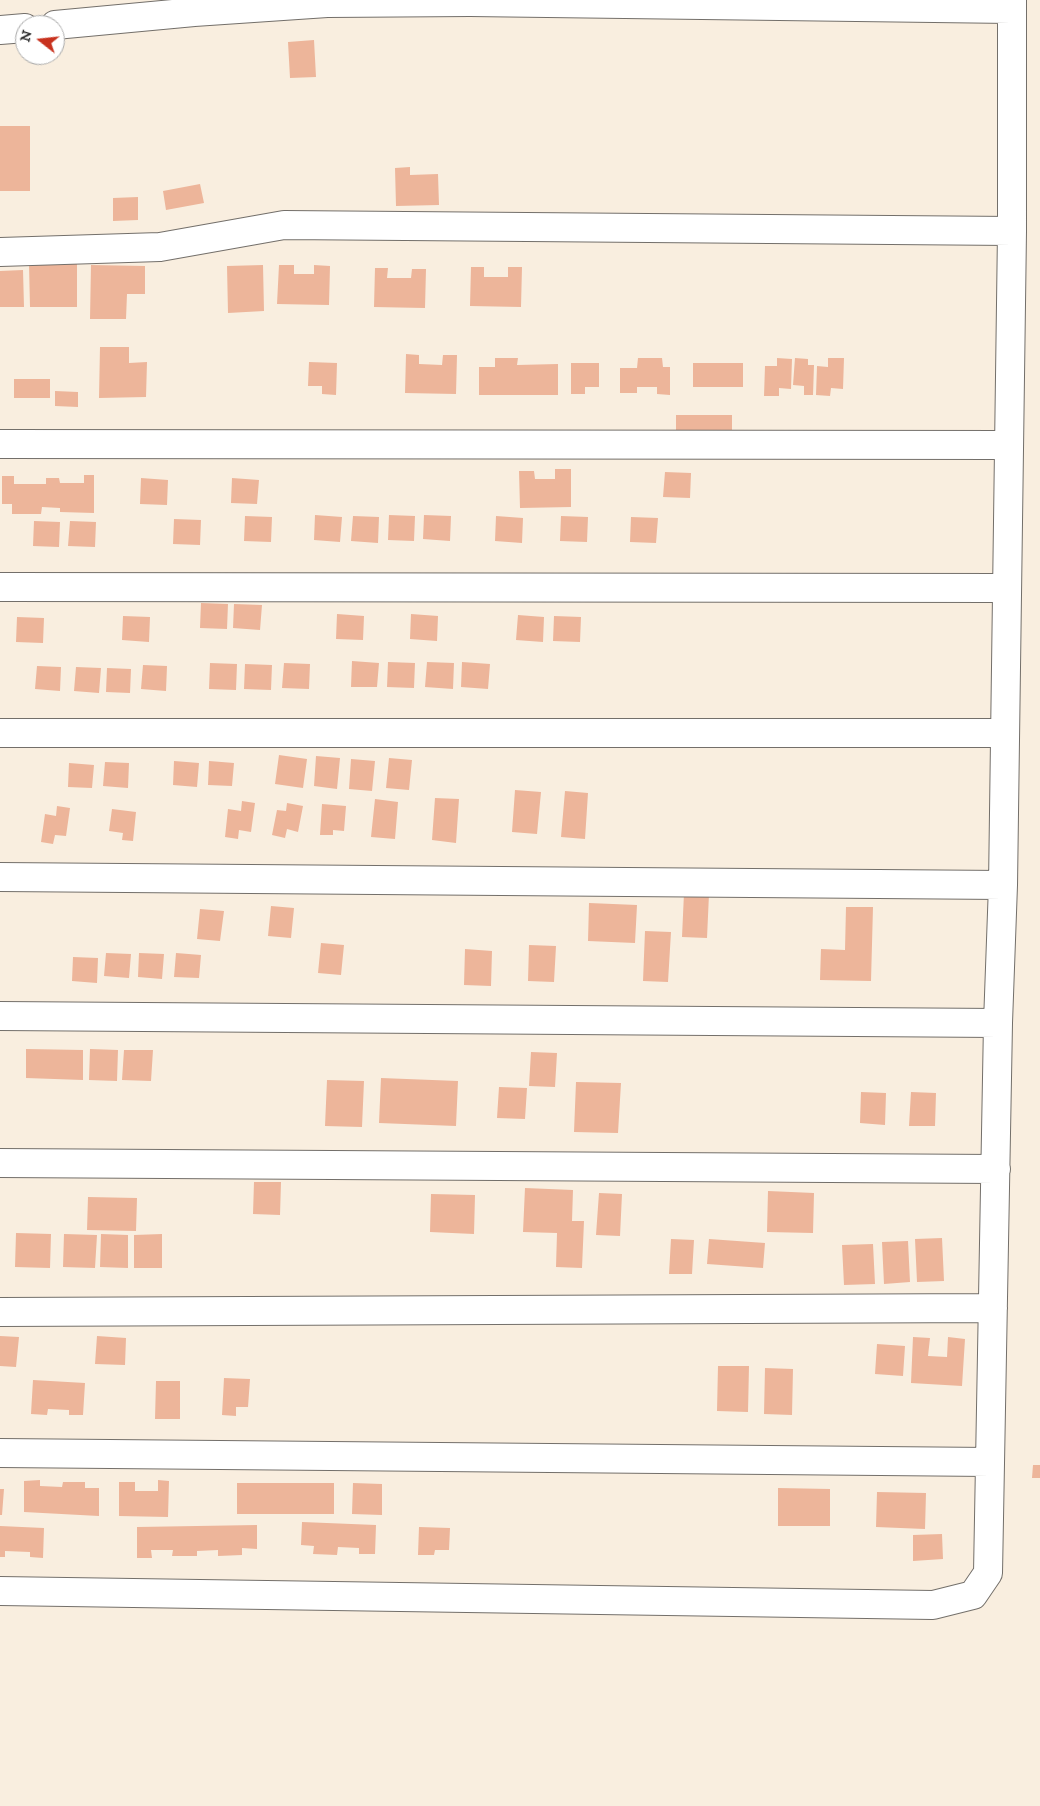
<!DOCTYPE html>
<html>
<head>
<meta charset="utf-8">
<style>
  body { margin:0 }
  #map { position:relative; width:1040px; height:1806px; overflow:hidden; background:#f9eedf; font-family:"IM FELL DW Pica",serif }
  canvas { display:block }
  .north { position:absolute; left:15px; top:15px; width:50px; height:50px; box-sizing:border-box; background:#fff; border:1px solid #aaa; border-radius:50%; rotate:286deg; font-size:14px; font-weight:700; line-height:20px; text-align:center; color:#2b2b2b }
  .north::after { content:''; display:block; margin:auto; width:18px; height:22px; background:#c8321e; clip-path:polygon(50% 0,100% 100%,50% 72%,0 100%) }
</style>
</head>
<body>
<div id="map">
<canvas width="1040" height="1806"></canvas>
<div class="north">N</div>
</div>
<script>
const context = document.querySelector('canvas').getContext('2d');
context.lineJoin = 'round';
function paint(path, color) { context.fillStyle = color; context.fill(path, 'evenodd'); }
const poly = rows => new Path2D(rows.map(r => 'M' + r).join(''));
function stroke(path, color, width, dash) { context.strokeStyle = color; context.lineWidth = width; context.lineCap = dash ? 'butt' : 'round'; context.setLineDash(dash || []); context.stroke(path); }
paint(poly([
  [314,40,316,77,290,78,288,42],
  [0,126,30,126,30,191,0,191],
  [410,167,410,175,438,174,439,205,396,206,395,168],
  [200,184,204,203,166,210,163,191],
  [138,197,138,220,113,221,113,198],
  [29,264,77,264,77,307,30,307],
  [91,265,145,266,145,294,127,294,126,319,90,319],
  [263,265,264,311,228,313,227,266],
  [279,265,294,265,294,274,314,274,314,265,330,266,329,305,277,304],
  [471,267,484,267,484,277,508,277,508,267,522,267,521,307,470,306],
  [375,268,388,268,387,278,411,278,412,269,426,269,425,308,374,307],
  [23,270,24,307,0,307,0,271],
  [100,347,129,347,129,363,147,362,146,397,99,398],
  [406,354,419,355,419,364,442,365,443,355,457,355,456,394,405,393],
  [495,358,518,358,517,365,558,364,558,395,479,395,479,367,495,367],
  [638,358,662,358,663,367,670,367,670,395,657,394,657,387,637,387,637,393,620,393,620,368,637,368],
  [777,358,792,359,791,389,779,388,779,396,764,396,765,366,777,366],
  [795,358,808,359,808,365,814,365,813,395,804,395,804,386,793,385],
  [828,358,844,358,843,389,831,388,830,396,816,395,817,366,828,367],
  [309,362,337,363,336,395,322,394,322,386,308,386],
  [571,363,599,363,599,387,585,387,585,394,571,394],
  [693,363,743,363,743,387,693,387],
  [14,379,50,379,50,398,14,398],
  [55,391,78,392,78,407,55,406],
  [676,415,732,415,732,439,676,439],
  [555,469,571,469,571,507,520,508,519,471,534,471,535,479,555,479],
  [665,472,691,473,690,498,663,497],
  [84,475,94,475,94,513,60,512,60,508,42,507,41,514,12,514,12,504,2,504,2,476,14,476,14,484,46,484,46,478,59,478,60,483,84,483],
  [141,478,168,480,167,505,140,504],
  [232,478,259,480,257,504,231,503],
  [315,515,342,517,340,542,314,540],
  [389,515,415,516,414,541,388,540],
  [424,515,451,516,450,541,423,539],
  [245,516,272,517,271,542,244,541],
  [353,516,379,517,378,543,351,541],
  [496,516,523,518,522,543,495,541],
  [561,516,588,517,587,542,560,541],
  [631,517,658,518,656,543,630,542],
  [174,519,201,520,200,545,173,544],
  [34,521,60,522,59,547,33,546],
  [70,521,96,522,95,547,68,546],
  [201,603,228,604,227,629,200,628],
  [234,604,262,605,260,630,233,628],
  [337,614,364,616,363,640,336,639],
  [411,614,438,616,437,641,410,639],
  [518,615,544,617,543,642,516,640],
  [123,616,150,617,149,642,122,640],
  [554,616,581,617,580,642,553,641],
  [17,617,44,618,43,643,16,642],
  [352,661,379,663,377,687,351,687],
  [388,662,415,663,414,688,387,687],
  [427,662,454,663,453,689,425,687],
  [462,662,490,664,488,689,461,687],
  [210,663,237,664,236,690,209,689],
  [284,663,310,664,309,689,282,688],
  [245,664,272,665,271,690,244,689],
  [143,665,167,666,166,691,141,689],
  [37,666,61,667,60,691,35,689],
  [76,667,101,668,99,693,74,691],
  [107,668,131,669,130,693,106,692],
  [279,755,307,759,303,788,275,784],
  [316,756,340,758,337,789,314,786],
  [389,758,412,760,409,790,386,788],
  [351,759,375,761,372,791,349,789],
  [174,761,199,763,197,787,173,785],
  [209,761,234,763,232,786,208,785],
  [105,762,129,763,128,788,103,786],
  [69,763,94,765,92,788,68,787],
  [515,790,541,792,537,834,512,832],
  [565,791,588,793,585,839,561,837],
  [435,798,459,799,456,843,432,840],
  [375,799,398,802,395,839,371,837],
  [242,801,255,803,251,832,239,830,238,839,225,837,228,809,241,811],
  [287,803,303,806,298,832,287,829,285,838,272,835,277,810,286,811],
  [322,804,346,806,344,831,333,830,333,835,320,835],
  [57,806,70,808,66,836,55,835,53,844,41,842,45,814,56,816],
  [112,809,136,812,133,841,122,840,123,833,109,831],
  [684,893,709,894,707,938,682,937],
  [589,903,637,905,635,943,588,941],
  [271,906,294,908,291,938,268,936],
  [846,907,873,907,871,981,820,980,821,949,845,950],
  [200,909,224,911,220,941,197,939],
  [645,931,671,932,668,982,643,981],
  [321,943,344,945,341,975,318,973],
  [529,945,556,946,554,982,528,981],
  [465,949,492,951,491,986,464,985],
  [106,953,131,954,129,978,104,976],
  [139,953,164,954,162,979,138,977],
  [176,953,201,955,199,978,174,977],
  [73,957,98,958,97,983,72,981],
  [26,1049,83,1050,83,1080,26,1078],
  [90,1049,118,1050,117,1081,89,1080],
  [124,1050,153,1050,151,1081,122,1080],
  [531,1052,557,1053,555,1087,529,1086],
  [381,1078,458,1081,456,1126,379,1123],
  [327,1080,364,1081,362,1127,325,1126],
  [576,1082,621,1083,618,1133,574,1132],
  [499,1087,527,1088,525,1119,497,1118],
  [861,1092,886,1093,885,1125,860,1123],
  [911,1092,936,1093,935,1126,909,1126],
  [254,1182,281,1182,280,1215,253,1214],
  [525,1188,573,1190,572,1221,584,1221,582,1268,556,1267,557,1233,523,1232],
  [768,1191,814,1193,813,1233,767,1232],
  [599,1193,622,1194,620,1236,596,1235],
  [431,1194,475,1195,474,1234,430,1232],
  [88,1197,137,1198,136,1231,87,1230],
  [16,1233,51,1234,50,1268,15,1267],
  [64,1234,97,1235,95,1268,63,1267],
  [101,1234,128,1235,128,1268,100,1267],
  [162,1234,162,1268,134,1268,134,1235],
  [942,1238,944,1281,917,1282,915,1239],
  [671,1239,694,1240,692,1274,669,1274],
  [709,1239,765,1243,763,1268,707,1264],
  [908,1241,910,1282,884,1284,882,1242],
  [873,1244,875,1284,844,1285,842,1245],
  [0,1336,19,1337,16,1367,0,1366],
  [97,1336,126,1338,125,1365,95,1364],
  [913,1337,930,1338,928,1356,947,1357,948,1337,965,1339,962,1386,911,1383],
  [877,1344,905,1346,903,1376,875,1374],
  [718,1366,749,1366,748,1412,717,1411],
  [765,1368,793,1369,792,1415,764,1414],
  [224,1378,250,1379,248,1407,236,1407,236,1416,222,1415],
  [33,1380,85,1383,83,1415,69,1415,69,1410,48,1409,47,1415,31,1414],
  [156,1381,180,1381,180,1419,155,1419],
  [1033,1465,1040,1465,1040,1478,1032,1478],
  [40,1480,40,1486,62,1487,63,1482,85,1482,85,1488,99,1488,99,1516,24,1512,24,1481],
  [158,1480,169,1481,168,1517,119,1516,119,1482,135,1482,135,1491,158,1491],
  [237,1483,334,1483,334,1514,237,1514],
  [353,1483,382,1484,382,1515,352,1514],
  [778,1488,830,1489,830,1526,778,1526],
  [0,1489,4,1489,2,1515,0,1515],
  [877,1492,926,1493,925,1529,876,1527],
  [302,1522,376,1525,375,1554,359,1554,359,1548,338,1547,337,1555,313,1554,314,1546,301,1545],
  [257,1525,257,1549,242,1548,242,1555,218,1556,218,1550,197,1551,197,1556,172,1556,173,1550,151,1550,152,1558,137,1558,137,1527],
  [0,1526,44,1528,43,1558,30,1557,30,1552,5,1551,5,1557,0,1557],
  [419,1527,450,1528,449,1550,435,1550,434,1555,418,1555],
  [942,1534,943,1559,913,1561,913,1535]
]), '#edb59a');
const minor = poly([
  [55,25,194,12,327,3,470,2,1011,9],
  [0,30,25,28],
  [0,252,160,247,284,225,1012,231],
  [0,444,1008,445],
  [0,587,1006,588],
  [0,733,1004,733],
  [0,877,1003,885],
  [0,1016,998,1023],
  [0,1163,996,1169],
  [0,1312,993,1308],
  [0,1453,990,1462],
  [0,1591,933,1605,973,1595,988,1573,998,1023,1003,885,1012,231,1012,0]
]);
stroke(minor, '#736f6a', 30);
stroke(minor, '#fff', 28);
</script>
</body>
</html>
